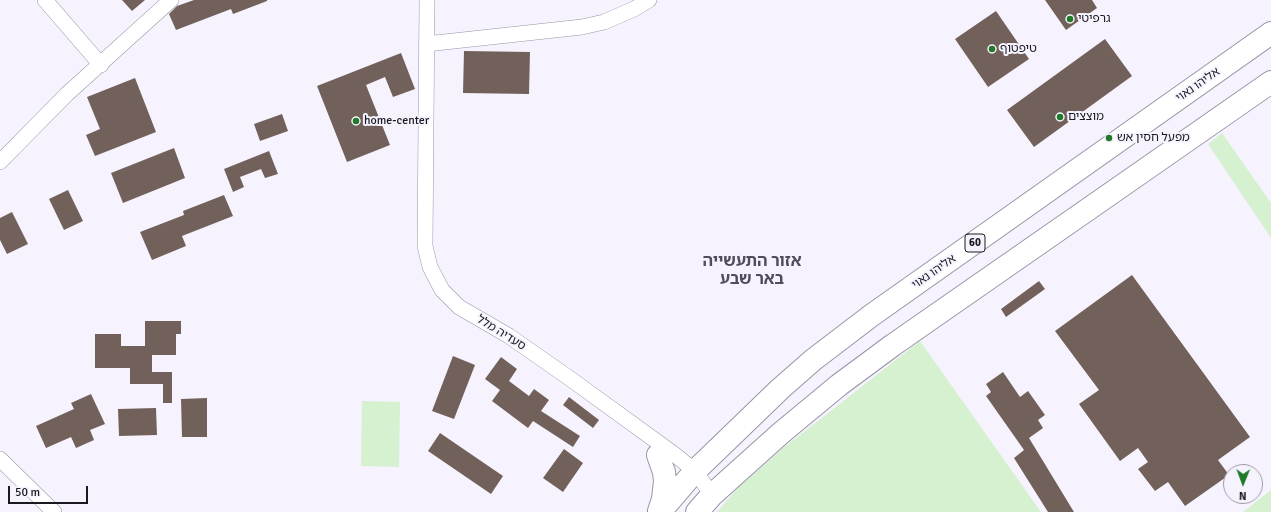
<!DOCTYPE html>
<html>
<head>
<meta charset="utf-8">
<style>
  body { margin:0 }
  #map { position:relative; width:1271px; height:512px; overflow:hidden; background:#f6f3fe; font-family:Signika,sans-serif }
  canvas { display:block }
  .north { position:absolute; left:1223px; top:464px; width:40px; height:40px; box-sizing:border-box; background:#f6f3fe; border:1px solid #9e9ca5; border-radius:50%; rotate:181deg; font-size:11px; font-weight:700; line-height:16px; text-align:center; color:#1a191f }
  .north::after { content:''; display:block; margin:auto; width:14px; height:18px; background:#207a28; clip-path:polygon(50% 0,100% 100%,50% 72%,0 100%) }
  .scale { position:absolute; left:8px; top:486px; width:80px; height:18px; box-sizing:border-box; border:2px solid #1a191f; border-top:0; padding-left:5px; font-size:12px; line-height:14px; white-space:nowrap; color:#1a191f; -webkit-text-stroke:3px #f6f3fe; paint-order:stroke }
</style>
</head>
<body>
<div id="map">
<canvas width="1271" height="512"></canvas>
<div class="north">N</div>
<div class="scale">50 m</div>
</div>
<script>
const context = document.querySelector('canvas').getContext('2d');
context.lineJoin = 'round';
function paint(path, color) { context.fillStyle = color; context.fill(path, 'evenodd'); }
const poly = rows => new Path2D(rows.map(r => 'M' + r).join(''));
function stroke(path, color, width, dash) { context.strokeStyle = color; context.lineWidth = width; context.lineCap = dash ? 'butt' : 'round'; context.setLineDash(dash || []); context.stroke(path); }
function drawText(font, color, halo, rows, align = 'center') {
  context.font = font + ' Signika,"Noto Sans Hebrew",sans-serif'; context.lineWidth = 4; context.setLineDash([]); context.textBaseline = 'middle'; context.strokeStyle = halo; context.fillStyle = color; for (const [text, x, y, turn = 0] of rows) {
    context.save(); context.translate(x, y); context.rotate((+turn || 0) * Math.PI / 180); context.textAlign = isNaN(turn) ? turn : align; if (halo) context.strokeText(text, 0, 0); context.fillText(text, 0, 0); context.restore();
  }
}
paint(poly([
  [1222,133,1271,203,1271,238,1208,144],
  [920,341,1041,512,717,512,739,487,782,449],
  [362,401,400,402,399,467,361,466],
  [1271,490,1271,512,1243,512]
]), '#d5f1cf');
paint(poly([
  [122,0,145,0,132,11],
  [194,0,267,0,267,1,233,14,231,9,176,30,169,14,177,6],
  [1045,0,1092,0,1097,8,1066,30],
  [996,11,1029,59,988,87,955,39],
  [1105,39,1132,76,1034,147,1007,110],
  [464,51,530,52,529,94,463,93],
  [401,53,415,89,393,97,385,77,366,85,390,145,347,162,317,86],
  [135,78,156,132,95,156,86,135,100,129,87,97],
  [282,114,288,131,260,141,254,124],
  [174,148,185,178,123,203,111,173],
  [269,151,278,174,265,178,261,169,240,177,244,187,233,192,224,169],
  [68,190,83,221,64,230,49,199],
  [224,195,233,216,182,236,186,246,152,260,140,232,184,215,183,211],
  [12,212,28,244,7,254,0,240,0,218],
  [1132,275,1250,437,1218,460,1229,475,1185,506,1168,482,1155,491,1138,469,1148,462,1138,448,1120,461,1079,404,1099,390,1055,331],
  [1039,281,1045,289,1006,317,1001,309],
  [145,321,181,321,181,334,176,334,176,355,152,355,152,372,172,372,172,403,163,403,163,384,130,384,130,368,95,368,95,334,121,334,121,346,145,346],
  [453,356,475,365,454,419,432,411],
  [501,357,517,369,509,381,529,396,534,389,549,400,541,411,580,436,573,447,533,421,528,428,492,401,500,390,485,379],
  [1003,372,1020,397,1028,391,1045,415,1038,420,1043,428,1029,438,1074,512,1048,512,1014,458,1024,450,986,396,991,392,986,384],
  [91,394,105,424,90,430,94,440,76,448,71,437,46,448,36,426,74,409,71,403],
  [569,397,599,420,593,428,563,405],
  [207,398,207,437,182,437,181,399],
  [156,408,157,435,119,436,118,409],
  [440,433,503,476,491,494,428,451],
  [564,449,583,463,563,492,543,478]
]), '#72615a');
const minor = poly([
  [45,0,101,65],
  [427,0,425,246,430,267,442,290,459,307,509,336,572,380,674,454,695,471,712,495],
  [426,44,582,27,604,22,634,9,649,0],
  [0,162,67,94,171,0],
  [0,459,54,512]
]);
const highway = poly([
  [658,455,664,472,665,481,663,499,659,511],
  [660,512,695,471,780,389,813,360,872,315,1271,33],
  [697,512,712,495,781,433,839,385,893,345,1271,82]
]);
stroke(minor, '#9894a5', 16);
stroke(highway, '#9894a5', 24);
stroke(minor, '#fff', 15);
stroke(highway, '#fff', 22);
for (const [x, y, r, color] of [
  [1070,19,4,"#207a28"],
  [992,49,4,"#207a28"],
  [1060,117,4,"#207a28"],
  [356,121,4,"#207a28"],
  [1109,138,4,"#207a28"]
]) { const dot = new Path2D(); dot.arc(x, y, r, 0, 2 * Math.PI); context.fillStyle = color; context.fill(dot); stroke(dot, '#f6f3fe', 1.5); }
for (const [x, y, w] of [
  [975,243,20]
]) { const box = new Path2D(); box.roundRect(x - w / 2, y - 9, w, 18, 3); context.fillStyle = '#f6f3fe'; context.fill(box); stroke(box, '#1a191f', 1); }
drawText('bold 11px', '#1a191f', null, [
  ["60",975,243]
]);
drawText('12px', '#1a191f', '#f6f3fe', [
  ["גרפיטי",1078,19],
  ["טיפטוף",1000,49],
  ["מוצצים",1068,117],
  ["home-center",364,121],
  ["מפעל חסין אש",1117,138]
], 'left');
drawText('12px', '#1a191f', '#f6f3fe', [
  ["אליהו נאוי",1198,85,-35],
  ["אליהו נאוי",934,272,-35],
  ["סעדיה מלל",501,333,32]
]);
drawText('bold 16px', '#514d5c', '#f6f3fe', [
  ["אזור התעשייה",752,262],
  ["באר שבע",752,280]
]);
</script>
</body>
</html>
